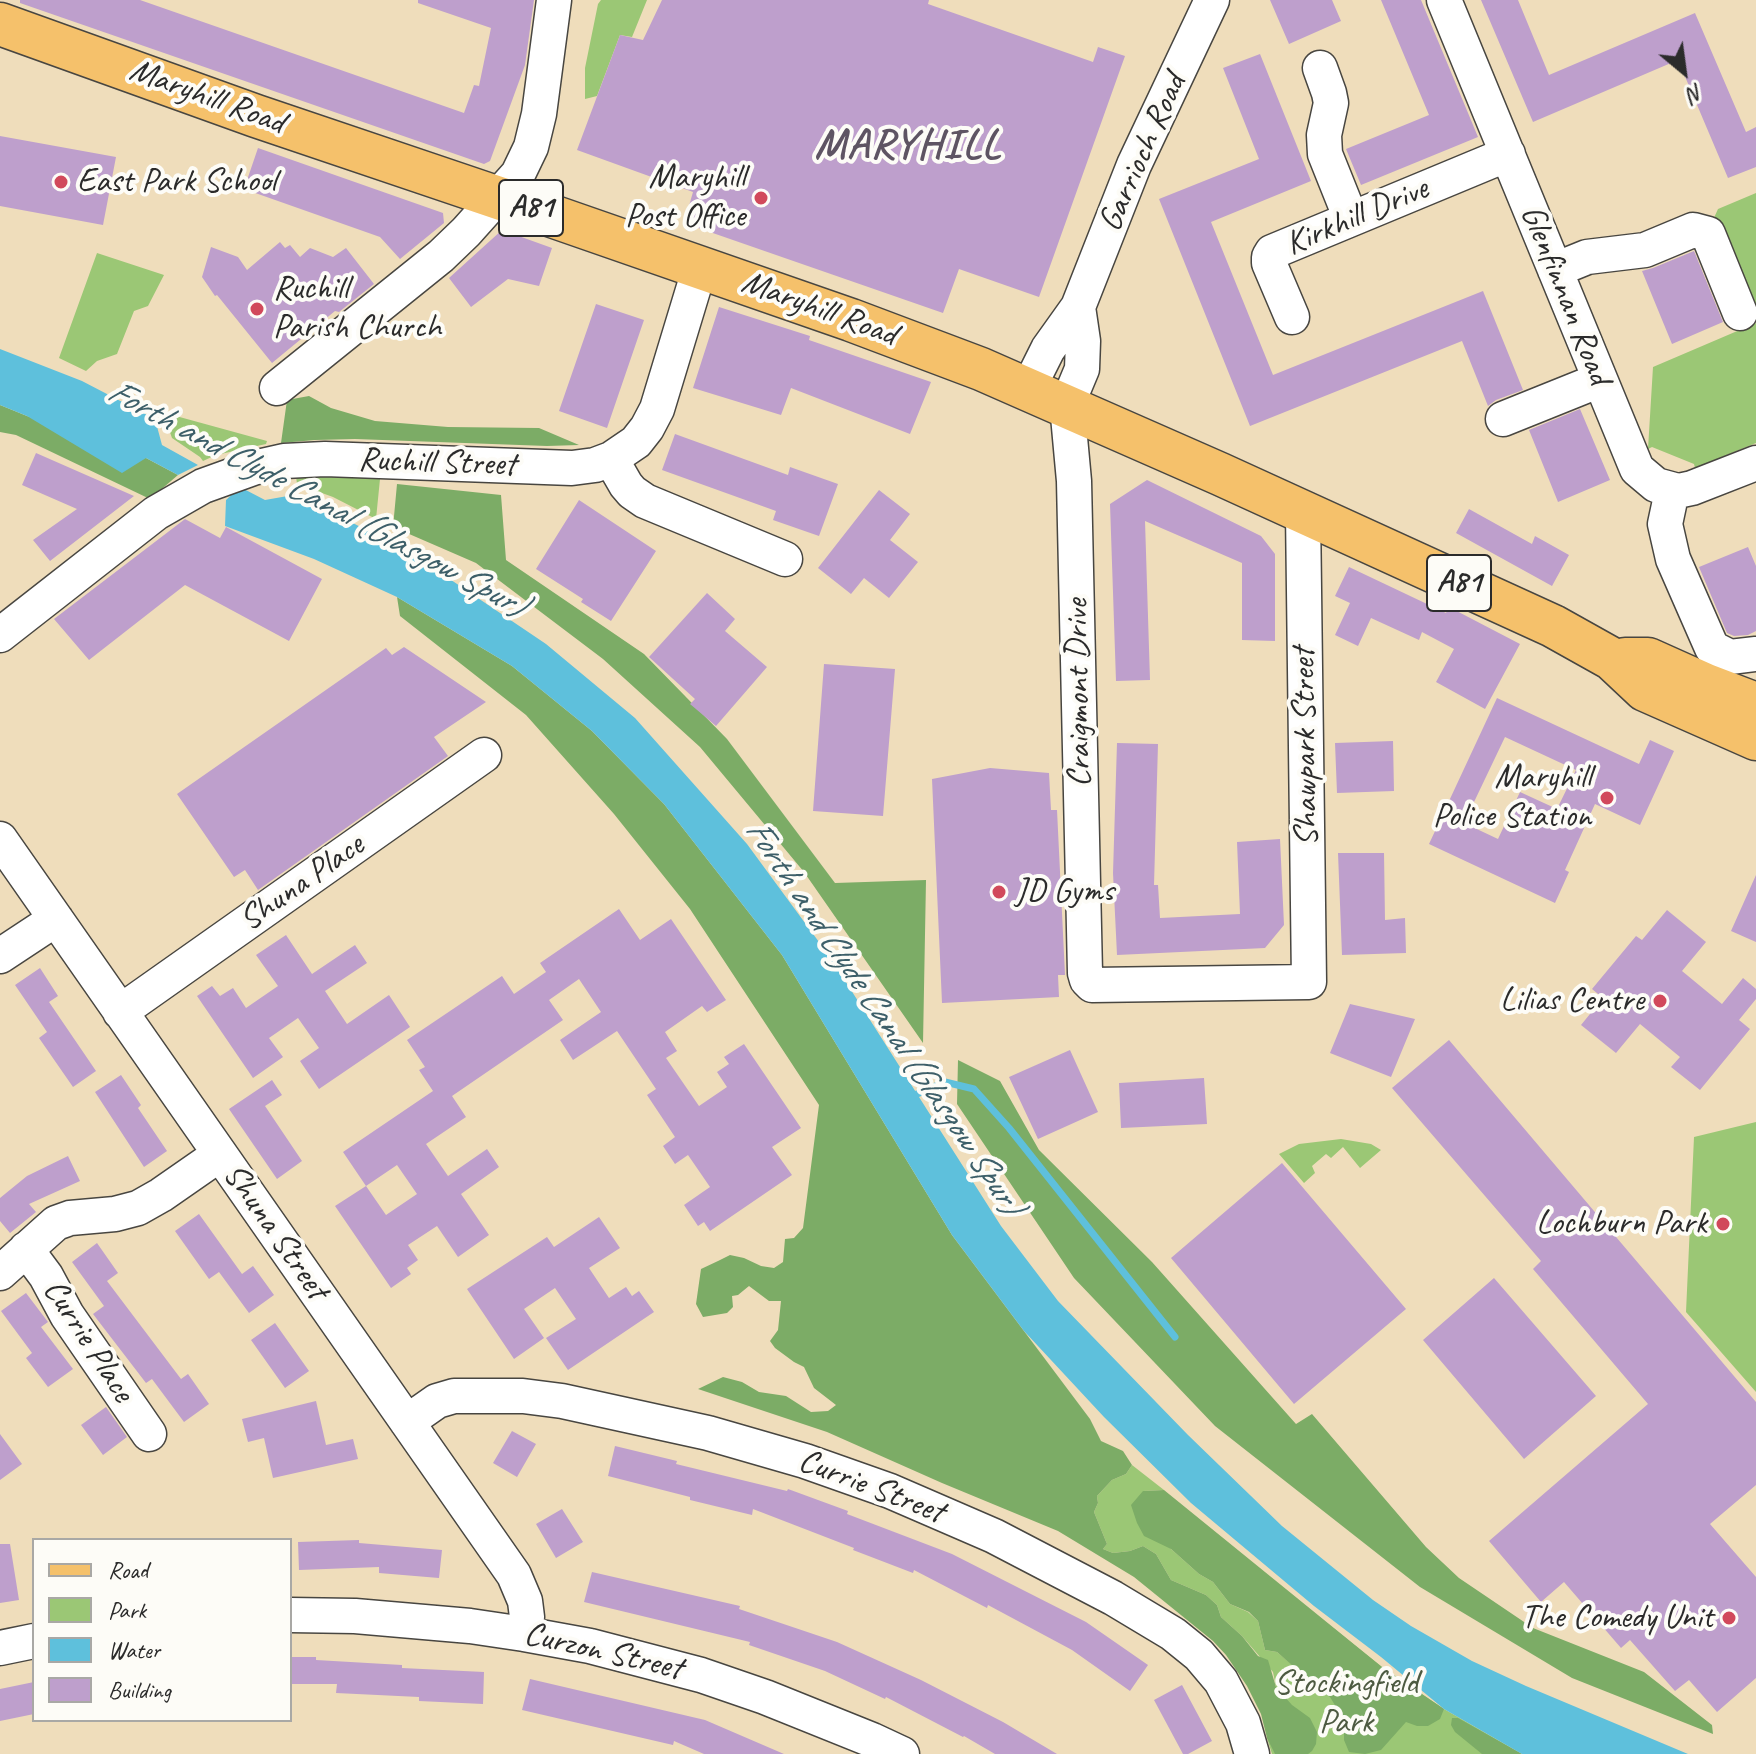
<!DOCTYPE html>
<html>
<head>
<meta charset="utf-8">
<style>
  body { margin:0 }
  #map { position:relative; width:1756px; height:1754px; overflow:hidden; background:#efddbb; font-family:Caveat,sans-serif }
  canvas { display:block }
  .legend { position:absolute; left:32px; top:1538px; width:260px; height:184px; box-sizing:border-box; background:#fdfcf7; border:2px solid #a9a8a5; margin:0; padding:10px 14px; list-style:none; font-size:24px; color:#2b2b2b }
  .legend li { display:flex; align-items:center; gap:16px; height:40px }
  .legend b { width:40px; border:2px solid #a9a8a5 }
  .north { position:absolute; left:1644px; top:32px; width:80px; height:80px; -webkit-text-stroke:6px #fdfcf7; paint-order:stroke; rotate:151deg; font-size:22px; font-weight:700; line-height:32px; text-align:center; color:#2b2b2b }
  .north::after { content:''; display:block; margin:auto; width:28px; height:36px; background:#2b2b2b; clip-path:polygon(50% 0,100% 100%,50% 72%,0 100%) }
</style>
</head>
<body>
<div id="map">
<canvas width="1756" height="1754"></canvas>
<ul class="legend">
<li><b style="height:10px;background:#f5c16b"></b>Road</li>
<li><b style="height:22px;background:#9bc775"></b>Park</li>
<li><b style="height:22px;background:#5ec0dc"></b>Water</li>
<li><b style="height:22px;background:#be9fcc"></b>Building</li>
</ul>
<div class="north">N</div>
</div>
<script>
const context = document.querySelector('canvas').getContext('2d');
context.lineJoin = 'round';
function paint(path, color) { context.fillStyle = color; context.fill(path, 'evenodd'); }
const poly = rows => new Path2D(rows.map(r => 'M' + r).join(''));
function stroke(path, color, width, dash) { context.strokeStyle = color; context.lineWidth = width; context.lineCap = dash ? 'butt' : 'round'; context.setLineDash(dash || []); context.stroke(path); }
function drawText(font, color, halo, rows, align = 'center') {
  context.font = font + ' Caveat,sans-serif'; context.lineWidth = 8; context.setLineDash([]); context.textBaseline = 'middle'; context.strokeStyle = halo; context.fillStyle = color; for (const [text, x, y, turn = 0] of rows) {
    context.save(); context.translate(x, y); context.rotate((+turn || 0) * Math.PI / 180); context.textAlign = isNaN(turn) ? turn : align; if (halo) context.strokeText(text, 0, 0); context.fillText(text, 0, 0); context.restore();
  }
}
paint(poly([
  [601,0,647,0,632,37,620,35,597,96,585,99,585,68,598,4],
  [1756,193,1756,321,1713,220,1718,209],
  [97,253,164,275,148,306,134,311,117,354,97,361,86,371,59,358],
  [1756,323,1756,443,1695,468,1694,464,1652,447,1648,449,1653,367],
  [165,413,267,441,266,444,216,455,203,461,200,457,172,438,165,418],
  [377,473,380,479,376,519,333,497,297,484,296,476],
  [1756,1122,1756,1392,1686,1312,1694,1137],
  [1341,1139,1371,1144,1381,1150,1360,1168,1343,1147,1331,1158,1326,1154,1312,1166,1315,1173,1304,1183,1279,1154,1299,1144],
  [1132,1465,1164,1490,1143,1491,1171,1549,1199,1574,1213,1582,1230,1604,1248,1612,1258,1621,1265,1650,1277,1652,1304,1675,1332,1627,1382,1667,1444,1709,1522,1754,1272,1754,1267,1738,1276,1687,1273,1672,1242,1636,1221,1617,1217,1605,1206,1595,1171,1580,1156,1554,1143,1546,1130,1551,1113,1553,1103,1549,1107,1544,1094,1512,1098,1503,1097,1496,1112,1480,1126,1474]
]), '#9bc775');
paint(poly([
  [309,396,331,408,375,421,448,427,539,428,579,445,547,446,355,439,315,440,281,443,287,400],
  [0,405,27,416,146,458,178,475,150,499,16,435,0,432],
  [397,484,501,495,506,560,644,654,727,739,835,883,926,880,923,1043,804,872,700,747,603,659,476,563,393,527],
  [397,597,512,666,592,731,664,804,782,955,952,1235,1090,1419,1101,1441,1123,1451,1132,1465,1126,1474,1112,1480,1097,1496,1098,1503,1094,1512,1107,1544,1103,1549,1113,1553,1130,1551,1143,1546,1156,1554,1171,1580,1206,1595,1217,1605,1221,1617,1242,1636,1258,1656,1268,1660,1276,1687,1292,1705,1310,1718,1317,1732,1316,1744,1312,1751,1308,1754,1275,1754,1267,1738,1261,1714,1247,1686,1226,1655,1213,1641,1134,1577,1058,1531,942,1483,827,1432,698,1389,723,1377,742,1382,759,1392,786,1396,811,1412,828,1411,836,1405,814,1388,804,1367,794,1362,775,1348,770,1341,778,1330,781,1301,769,1301,749,1286,738,1295,732,1296,733,1307,727,1313,703,1317,696,1304,701,1269,718,1261,730,1255,744,1258,761,1266,774,1268,783,1262,785,1239,794,1238,803,1228,819,1105,690,909,614,814,526,715,400,616],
  [958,1060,1000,1081,1039,1150,1152,1262,1296,1424,1312,1414,1426,1547,1459,1578,1533,1628,1644,1672,1712,1725,1713,1734,1572,1678,1420,1587,1215,1426,1074,1278,957,1104],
  [1164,1490,1382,1667,1444,1709,1440,1719,1428,1726,1417,1726,1406,1722,1381,1750,1365,1754,1349,1752,1344,1740,1344,1720,1330,1697,1309,1684,1303,1675,1277,1652,1265,1650,1258,1621,1249,1612,1230,1604,1213,1582,1199,1574,1171,1549,1144,1536,1137,1523,1131,1505,1143,1491],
  [1452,1718,1458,1718,1522,1754,1482,1754,1455,1732,1451,1725]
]), '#7cac66');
paint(poly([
  [0,349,82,381,155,419,162,445,198,465,178,475,146,458,122,473,27,416,0,405],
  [240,487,265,500,299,494,420,559,546,644,635,718,747,844,830,957,1001,1226,1058,1301,1188,1435,1282,1526,1373,1600,1411,1626,1472,1661,1526,1686,1688,1754,1522,1754,1444,1709,1381,1657,1314,1606,1191,1503,1104,1417,1024,1331,952,1235,782,955,664,804,592,731,512,666,397,597,314,559,225,526,226,500]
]), '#5ec0dc');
stroke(poly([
  [910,1097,945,1082,974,1089,1009,1128,1175,1337]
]), '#5ec0dc', 7);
paint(poly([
  [20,0,140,0,464,113,474,85,479,86,491,28,418,3,418,0,534,0,525,65,490,161,484,164,20,3],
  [662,0,929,0,928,4,1093,62,1098,47,1125,56,1039,297,959,269,943,313,684,223,693,192,577,150,620,35,643,40],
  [1270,0,1332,0,1341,21,1289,44],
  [1381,0,1421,0,1478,137,1361,185,1346,149,1429,115],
  [1481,0,1518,0,1549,75,1695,13,1746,132,1756,127,1756,167,1728,178,1678,60,1533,122],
  [1260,54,1311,181,1211,222,1273,375,1483,291,1523,390,1496,400,1488,406,1462,341,1250,426,1159,199,1259,159,1223,68],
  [0,136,116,157,103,225,0,206],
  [258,148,443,213,444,223,400,259,380,237,244,189],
  [502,230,552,248,539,286,508,279,471,307,449,278],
  [280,242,285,248,290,245,300,257,310,248,333,257,346,248,374,284,339,312,335,311,272,363,217,295,215,296,202,277,211,247,238,257,247,270],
  [1694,251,1723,322,1672,344,1642,271,1653,268],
  [596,304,644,320,607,428,559,411],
  [719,307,810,336,809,340,931,382,910,434,791,388,781,415,693,388],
  [1580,409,1610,480,1558,502,1529,430],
  [675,434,788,475,790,467,838,484,819,536,773,520,776,511,662,470],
  [36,453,134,496,50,561,33,540,77,509,22,485],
  [1147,480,1261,536,1275,554,1275,641,1242,640,1242,563,1145,521,1150,680,1116,681,1110,504],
  [879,490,910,514,890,540,918,562,889,598,864,578,851,594,818,568],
  [579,500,656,551,611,621,581,602,583,599,536,569],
  [1469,509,1532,544,1535,536,1569,555,1552,586,1456,533],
  [185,519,220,538,226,527,322,579,289,641,185,585,89,660,54,619],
  [1748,547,1756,566,1756,631,1748,635,1734,636,1727,633,1699,567],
  [1349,567,1446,613,1449,607,1520,644,1485,709,1436,682,1454,649,1422,632,1419,640,1371,618,1358,646,1335,635,1350,603,1335,596],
  [707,593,735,619,725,631,767,667,716,726,690,704,695,699,649,657],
  [404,647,486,702,434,737,448,756,258,890,245,870,234,877,177,794,386,648,392,655],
  [824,664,895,669,883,816,813,811],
  [1497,698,1639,764,1650,740,1674,751,1640,825,1595,804,1565,870,1569,872,1555,903,1429,844],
  [1505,737,1576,770,1557,809,1520,792,1498,839,1464,823],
  [1393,741,1394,791,1337,793,1335,743],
  [1117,743,1158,744,1154,885,1158,885,1160,918,1240,914,1237,842,1280,839,1284,925,1265,948,1117,955,1113,873],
  [990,768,1049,773,1051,810,1057,810,1065,975,1058,975,1059,997,942,1003,932,779],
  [1338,853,1384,853,1385,920,1405,918,1406,953,1342,955],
  [1756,875,1756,942,1731,931],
  [619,909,640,940,671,919,726,1000,707,1012,702,1006,665,1032,677,1051,666,1058,699,1106,727,1087,717,1072,729,1064,724,1057,744,1044,801,1128,772,1147,792,1175,710,1231,704,1222,698,1226,684,1205,710,1187,688,1155,675,1164,663,1146,675,1137,647,1095,656,1089,617,1031,573,1060,560,1040,601,1012,579,979,549,1000,563,1020,452,1096,466,1117,426,1144,448,1176,487,1149,499,1167,461,1194,489,1235,458,1257,437,1226,408,1245,418,1260,407,1268,411,1274,391,1288,335,1206,366,1186,343,1152,433,1091,419,1070,425,1067,407,1040,502,976,514,994,546,972,540,963],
  [397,1165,417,1194,386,1215,366,1186],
  [1667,910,1706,942,1682,971,1722,1004,1743,978,1756,989,1756,999,1739,1020,1750,1029,1700,1090,1671,1067,1680,1057,1640,1024,1616,1053,1581,1025,1603,998,1592,989,1636,936,1642,940],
  [286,935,312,974,355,945,367,963,325,991,347,1024,389,995,410,1027,319,1089,300,1061,319,1048,298,1018,269,1038,283,1057,253,1078,197,996,212,986,220,996,233,988,246,1008,278,986,256,955],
  [40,968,58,996,49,1002,96,1071,73,1087,39,1038,47,1032,15,985],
  [1350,1004,1415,1019,1391,1077,1330,1053],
  [1449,1040,1756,1402,1756,1485,1710,1524,1756,1577,1756,1678,1717,1712,1689,1680,1675,1691,1630,1640,1621,1648,1564,1582,1541,1602,1489,1541,1648,1404,1533,1269,1541,1261,1392,1088],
  [1070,1050,1098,1112,1038,1139,1009,1077],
  [121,1075,141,1105,138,1108,167,1151,144,1167,95,1092],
  [1204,1078,1207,1124,1121,1128,1119,1083],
  [272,1080,282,1095,265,1106,302,1161,277,1179,229,1109],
  [68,1156,80,1181,29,1204,36,1212,10,1233,0,1221,0,1198,27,1176],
  [1282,1163,1406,1309,1294,1404,1171,1258],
  [199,1214,242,1274,253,1266,274,1295,249,1313,219,1272,209,1279,175,1231],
  [599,1217,620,1248,589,1268,609,1298,626,1287,632,1296,639,1291,654,1312,568,1370,546,1338,576,1319,555,1288,524,1309,544,1338,514,1359,467,1289,547,1237,554,1247],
  [97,1243,118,1273,107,1281,181,1379,188,1374,209,1404,184,1422,152,1379,146,1383,93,1314,104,1306,72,1262],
  [1494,1278,1596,1396,1524,1459,1423,1340],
  [26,1293,48,1322,41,1327,73,1369,48,1387,26,1358,32,1353,1,1311],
  [275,1323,309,1371,285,1388,251,1340],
  [316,1401,326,1445,353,1439,358,1459,273,1478,264,1438,248,1442,242,1419],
  [106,1407,127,1437,103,1455,81,1425],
  [512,1431,536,1444,517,1477,493,1463],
  [0,1434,22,1464,0,1480],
  [615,1446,677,1461,676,1464,787,1491,788,1489,848,1511,847,1514,952,1554,1086,1622,1148,1665,1130,1691,1072,1650,988,1605,987,1608,914,1570,913,1573,853,1550,854,1548,753,1509,752,1515,690,1500,690,1497,608,1476],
  [562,1509,583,1542,556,1558,536,1524],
  [359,1540,359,1543,442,1550,439,1578,379,1573,379,1567,299,1570,298,1542],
  [0,1544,10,1544,19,1600,0,1603],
  [592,1572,740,1606,739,1609,837,1642,921,1680,1003,1722,1057,1754,995,1754,964,1736,963,1737,886,1697,885,1699,825,1671,749,1645,750,1642,584,1602],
  [290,1657,316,1657,316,1660,402,1665,402,1668,484,1672,483,1704,419,1701,419,1697,336,1693,337,1684,290,1684],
  [530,1679,705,1720,784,1754,704,1754,674,1741,673,1745,522,1710],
  [34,1682,34,1714,0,1721,0,1689],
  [1182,1685,1212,1741,1188,1754,1183,1754,1154,1700]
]), '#be9fcc');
const minor = poly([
  [1444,0,1637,469,1656,485,1678,491,1692,488,1756,463],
  [1320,68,1329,93,1331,103,1324,135,1325,154,1351,219],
  [1555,270,1587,257,1645,250,1693,230,1708,234,1740,313],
  [1078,307,1083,341,1082,369,1067,405,1074,481,1085,973,1087,980,1092,985,1309,982,1303,512],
  [1292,317,1269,263,1269,257,1272,252,1508,154],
  [277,388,441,256,466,232,518,174,531,147,539,114,554,0],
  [1028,389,1048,349,1078,307,1134,165,1212,0],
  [1503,419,1600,380],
  [611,459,626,485,632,492,645,501,785,559],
  [1672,491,1665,524,1673,559,1712,648,1730,657,1756,654],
  [0,635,156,513,203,486,253,468,284,461,325,459,572,468,595,465,611,459,636,442,647,428,657,409,700,267],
  [0,839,514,1575,525,1601,527,1617,524,1634],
  [0,956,56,919],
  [120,1012,484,755],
  [26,1249,46,1276,67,1315,149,1434],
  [0,1273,56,1223,70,1218,115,1214,138,1208,161,1195,220,1154],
  [407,1422,437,1401,454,1396,523,1396,562,1401,708,1433,805,1461,890,1491,994,1536,1113,1598,1173,1634,1199,1655,1221,1681,1243,1723,1252,1754],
  [290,1615,355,1616,470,1626,524,1634,590,1646,701,1675,765,1697,872,1740,902,1754],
  [0,1648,34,1641]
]);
const major = poly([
  [0,24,256,116,549,215,851,320,981,369,1220,474,1553,626,1612,659,1645,690,1756,739],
  [1625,659,1648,659,1706,685,1756,704]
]);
stroke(minor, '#484641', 37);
stroke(major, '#484641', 45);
stroke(minor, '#fff', 34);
stroke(major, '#f5c16b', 42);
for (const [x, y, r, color] of [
  [61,182,8,"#d1495b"],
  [761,198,8,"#d1495b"],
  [257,309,8,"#d1495b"],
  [1607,798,8,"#d1495b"],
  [999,892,8,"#d1495b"],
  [1660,1001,8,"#d1495b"],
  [1723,1224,8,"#d1495b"],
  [1729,1618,8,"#d1495b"]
]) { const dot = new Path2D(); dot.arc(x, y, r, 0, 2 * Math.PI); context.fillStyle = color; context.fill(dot); stroke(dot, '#fdfcf7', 3); }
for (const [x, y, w] of [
  [531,208,64],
  [1459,583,64]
]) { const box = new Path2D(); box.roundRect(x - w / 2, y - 28, w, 56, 6); context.fillStyle = '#fdfcf7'; context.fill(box); stroke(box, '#2b2b2b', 2); }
drawText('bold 32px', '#2b2b2b', null, [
  ["A81",531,208],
  ["A81",1459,583]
]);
drawText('34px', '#2b2b2b', '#fdfcf7', [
  ["Maryhill Road",207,97,20],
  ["Garrioch Road",1143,153,-66],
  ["Kirkhill Drive",1357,217,-23],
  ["Glenfinnan Road",1565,295,68],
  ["Maryhill Road",819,309,20],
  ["Ruchill Street",437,463,2],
  ["Craigmont Drive",1079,693,-91],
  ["Shawpark Street",1306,747,-91],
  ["Shuna Place",302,883,-35],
  ["Shuna Street",275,1232,55],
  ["Currie Place",88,1341,57],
  ["Currie Street",871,1487,21],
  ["Curzon Street",603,1652,13]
]);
drawText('34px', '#2b2b2b', '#fdfcf7', [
  ["Maryhill",745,178],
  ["Post Office",745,217],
  ["East Park School",77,182,"left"],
  ["Ruchill",273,289,"left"],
  ["Parish Church",273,328,"left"],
  ["Maryhill",1591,778],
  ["Police Station",1591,817],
  ["JD Gyms",1015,892,"left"],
  ["Lilias Centre",1644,1001],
  ["Lochburn Park",1707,1224],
  ["The Comedy Unit",1713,1618]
], 'right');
drawText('34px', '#4d5a41', '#fdfcf7', [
  ["Stockingfield",1346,1684],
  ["Park",1346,1723]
]);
drawText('italic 36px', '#3d5f69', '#fdfcf7', [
  ["Forth and Clyde Canal (Glasgow Spur)",316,499,28],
  ["Forth and Clyde Canal (Glasgow Spur)",883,1017,56]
]);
context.letterSpacing = '2px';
drawText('bold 42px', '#5e5463', '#fdfcf7', [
  ["MARYHILL",908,146]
]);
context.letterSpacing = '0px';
</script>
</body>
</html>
